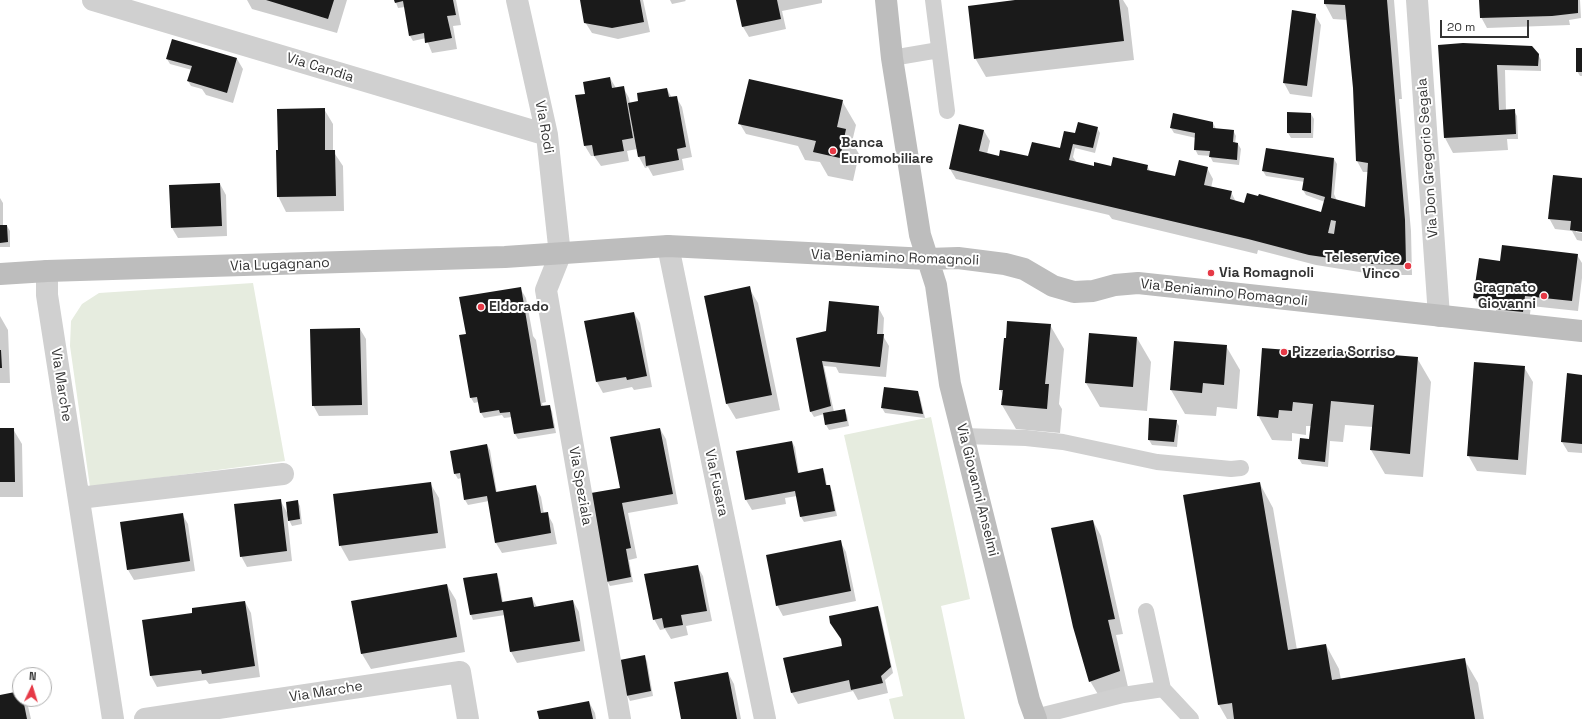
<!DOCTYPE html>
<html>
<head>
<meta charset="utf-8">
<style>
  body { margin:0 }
  #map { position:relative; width:1582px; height:719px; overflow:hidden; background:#fff; font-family:"Space Grotesk",sans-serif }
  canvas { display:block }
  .north { position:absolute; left:12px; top:667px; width:40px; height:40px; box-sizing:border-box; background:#fff; border:1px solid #adadad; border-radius:50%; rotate:4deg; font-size:11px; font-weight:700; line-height:16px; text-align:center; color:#333 }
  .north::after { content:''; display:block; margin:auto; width:14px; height:18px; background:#e63946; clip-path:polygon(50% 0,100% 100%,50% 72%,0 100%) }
  .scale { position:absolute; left:1440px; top:20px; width:89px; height:18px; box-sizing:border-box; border:2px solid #333; border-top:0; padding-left:5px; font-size:12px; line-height:14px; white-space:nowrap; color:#333; -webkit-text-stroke:3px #fff; paint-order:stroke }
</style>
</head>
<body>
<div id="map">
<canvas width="1582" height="719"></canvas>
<div class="north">N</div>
<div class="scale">20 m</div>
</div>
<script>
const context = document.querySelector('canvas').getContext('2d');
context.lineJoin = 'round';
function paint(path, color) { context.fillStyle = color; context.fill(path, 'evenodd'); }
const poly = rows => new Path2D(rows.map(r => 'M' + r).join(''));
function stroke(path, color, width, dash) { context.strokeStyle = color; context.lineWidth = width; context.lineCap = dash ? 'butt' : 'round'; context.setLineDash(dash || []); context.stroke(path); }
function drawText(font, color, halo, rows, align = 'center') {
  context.font = font + ' "Space Grotesk",sans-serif'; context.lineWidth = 4; context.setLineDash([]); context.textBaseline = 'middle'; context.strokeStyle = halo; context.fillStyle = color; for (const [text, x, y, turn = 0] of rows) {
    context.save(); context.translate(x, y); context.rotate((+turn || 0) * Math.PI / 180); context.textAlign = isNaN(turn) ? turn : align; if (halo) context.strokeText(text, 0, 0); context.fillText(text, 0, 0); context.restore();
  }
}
paint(poly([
  [253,283,285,461,90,487,70,346,71,321,82,304,99,293],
  [931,417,970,599,941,606,965,719,894,719,889,699,903,696,844,435]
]), '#e6ecdf');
paint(poly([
  [247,0,347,0,337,33,252,9],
  [395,0,456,0,461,25,453,26,457,49,432,53,426,38,413,41,410,36,405,7,398,8],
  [581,0,643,0,650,32,618,39,592,33,585,22],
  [670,0,685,0,686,1,672,4],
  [737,0,822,0,822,3,782,11,786,29,749,37,743,27],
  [1024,0,1123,0,1128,8,1134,60,986,77,975,58],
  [1325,0,1394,0,1402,99,1399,99,1411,231,1412,275,1378,275,1316,265,1258,250,1257,254,1112,219,1109,215,956,179,950,169,960,125,984,131,990,141,987,154,999,158,1029,158,1062,150,1076,135,1097,128,1100,133,1095,153,1075,148,1073,157,1077,163,1095,167,1147,166,1150,171,1176,177,1207,168,1213,179,1211,188,1231,192,1236,202,1322,213,1325,202,1306,195,1303,190,1305,182,1266,176,1263,171,1334,159,1337,164,1334,194,1337,201,1366,208,1368,172,1363,172,1357,161,1354,87,1348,20,1333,19,1325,4],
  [1480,0,1580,0,1581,18,1569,20,1570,25,1487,28,1481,17],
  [1293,12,1315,15,1321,25,1312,97,1290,94,1284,83],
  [1439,46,1538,54,1541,60,1541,71,1505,70,1506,111,1514,111,1517,116,1518,139,1507,139,1508,150,1453,153,1445,138],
  [1582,49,1582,76,1580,76,1577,71],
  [167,59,237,59,243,69,233,103,206,95,202,89,191,86,188,81,192,70,170,64],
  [610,78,616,88,623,87,629,98,630,103,640,102,667,89,672,98,676,97,682,107,692,157,682,159,684,170,653,176,648,167,645,168,639,157,637,149,627,151,629,161,601,166,594,156,591,156,585,146,586,94],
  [842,101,856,125,852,142,859,154,853,181,828,176,820,162,805,160,798,146,746,134,740,124],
  [324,109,333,124,333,151,343,166,344,211,286,212,278,196,279,151],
  [1288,113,1311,114,1314,119,1313,138,1291,138,1288,133],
  [1213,123,1216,129,1233,130,1236,136,1235,144,1238,144,1241,149,1239,165,1213,162,1210,156,1198,155,1195,149,1196,138,1174,133,1171,128],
  [1582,179,1582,231,1576,230,1576,232,1582,233,1582,241,1577,240,1572,231,1555,229,1549,218],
  [220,184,226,195,227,236,178,238,172,228],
  [0,198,3,203,3,226,7,226,10,231,10,247,0,247],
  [1577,255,1582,263,1582,278,1578,311,1531,306,1529,322,1501,319,1495,309,1495,306,1477,303,1474,298,1501,262],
  [520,288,526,298,533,336,536,340,546,402,542,403,543,407,549,406,552,411,556,433,518,439,515,434,512,417,504,418,502,415,484,418,481,413,479,402,474,403,471,398,467,335],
  [749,288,758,303,780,410,736,419,727,404,705,296],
  [878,307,884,318,883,336,889,346,886,377,839,373,836,367,824,366,834,412,844,410,847,415,849,426,829,430,826,425,824,414,814,417,811,412,797,339,826,332],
  [634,313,640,323,652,387,634,390,632,387,603,393,597,382,585,322],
  [0,316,8,330,10,383,0,383],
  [1050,325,1064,349,1059,404,1062,409,1060,433,1016,429,1002,405,1003,395,1000,389],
  [360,329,366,339,368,415,319,416,313,405],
  [1137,338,1151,362,1147,411,1100,407,1086,383],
  [1226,346,1240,370,1237,409,1217,407,1216,416,1185,414,1171,390],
  [1342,355,1417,358,1431,382,1423,477,1385,474,1371,450,1373,427,1345,425,1343,442,1330,441,1328,467,1302,464,1299,459,1310,440,1312,426,1306,426,1306,435,1292,433,1292,441,1272,440,1258,415],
  [1524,367,1533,382,1526,475,1477,471,1468,455],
  [1582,376,1582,453,1568,452,1562,442],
  [917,392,920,397,925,418,885,413,882,408],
  [1176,421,1179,426,1177,447,1152,445,1149,440],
  [0,429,13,429,22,444,23,497,0,497],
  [660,429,666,439,678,504,628,513,637,558,629,560,633,582,610,586,607,581,621,489],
  [792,442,795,447,799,474,822,469,825,474,827,486,829,486,832,491,837,516,804,522,801,517,797,496,785,498,786,504,752,510,746,500],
  [487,445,490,450,497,493,535,486,541,497,544,514,547,513,553,524,557,544,502,553,496,543,489,501,468,505,465,500,461,478,458,479,455,474,451,452],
  [430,483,439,498,446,548,349,561,340,545],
  [1260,484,1273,508,1297,650,1326,645,1339,669,1341,680,1464,659,1478,683,1484,719,1227,719,1219,705,1184,496],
  [280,500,288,514,297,501,300,506,302,524,292,526,287,516,292,561,247,567,241,556],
  [182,514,188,524,195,571,134,580,128,570],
  [1093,521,1101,536,1123,634,1116,635,1128,687,1099,696,1090,681],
  [840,541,846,552,856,601,783,616,777,605],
  [697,566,703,576,712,621,686,626,688,635,671,639,665,629,660,630,654,619],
  [496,574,499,579,503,602,532,598,537,607,573,601,579,612,585,651,517,663,511,652,505,615,473,620,471,615,464,579],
  [447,585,456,600,465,652,371,669,362,654,352,602],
  [245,602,251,613,260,677,209,684,206,680,157,687,151,676,143,621,194,614],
  [877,607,880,612,893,673,885,680,888,693,858,700,853,691,798,704,792,693,784,658,844,647,842,639],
  [644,656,647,661,653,696,630,701,627,695],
  [728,673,734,684,741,719,682,719],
  [20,692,20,699,25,699,27,702,31,719,0,719,0,696],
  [589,702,595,713,596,719,540,719]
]), '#0003');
paint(poly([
  [266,0,334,0,328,19],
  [394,0,453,0,456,15,447,16,452,38,425,43,424,33,409,36,403,1,395,3],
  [580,0,640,0,644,22,612,28,584,23],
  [736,0,777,0,781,19,742,27],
  [1015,0,1119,0,1124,41,974,59,968,6],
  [1324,0,1387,0,1405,220,1406,265,1371,264,1309,255,1248,239,949,169,959,124,984,130,979,151,999,156,1000,150,1028,156,1032,142,1060,148,1064,131,1075,133,1078,122,1098,127,1093,148,1073,144,1069,160,1094,166,1094,162,1111,166,1113,157,1148,165,1147,170,1175,176,1179,160,1208,167,1204,185,1232,191,1230,199,1244,203,1247,193,1258,196,1259,194,1321,212,1325,197,1302,190,1304,178,1262,171,1266,148,1334,158,1331,198,1365,207,1368,163,1356,161,1353,88,1345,5,1324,4],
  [1331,220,1336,221,1334,234,1328,233],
  [1479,0,1578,0,1578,13,1552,16,1480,18],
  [1292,10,1316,14,1307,86,1283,83],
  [172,39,237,58,227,93,187,81,192,66,166,59],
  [1463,43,1532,46,1539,54,1538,66,1497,65,1499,110,1515,109,1516,134,1444,138,1438,45],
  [1576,48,1582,48,1582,72,1576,72],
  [610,77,612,88,624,86,633,138,622,140,624,151,594,156,592,145,584,146,575,95,585,94,583,82],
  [749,79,843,100,837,127,846,129,840,158,813,152,816,141,738,124],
  [667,88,669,97,677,96,686,147,677,149,679,160,646,166,645,156,638,157,628,103,638,101,637,93],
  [325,108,325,150,335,150,336,196,277,197,276,150,278,150,277,109],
  [1287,112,1311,113,1311,133,1287,133],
  [1173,113,1213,122,1213,128,1234,130,1233,142,1238,143,1237,160,1209,157,1210,151,1194,150,1195,133,1170,128],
  [1553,175,1582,178,1582,232,1570,230,1571,221,1548,219],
  [220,183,222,226,171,228,169,185],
  [0,225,7,225,8,242,0,243],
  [1502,245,1578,254,1572,301,1525,296,1523,312,1494,309,1495,301,1473,298,1479,258,1500,261],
  [750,286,772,395,726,404,704,296],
  [521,287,541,406,550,405,554,428,514,434,510,412,500,413,499,410,480,413,477,397,470,398,459,335,466,334,459,297],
  [829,301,879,306,877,334,884,334,880,367,822,361,831,406,810,412,796,338,826,331],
  [634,312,647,376,627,380,626,377,596,382,584,321],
  [1007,321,1051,324,1045,384,1049,384,1047,409,1001,405,1003,390,999,390,1004,338,1006,338],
  [360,328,362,405,312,406,310,329],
  [1089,333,1137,337,1133,387,1085,383],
  [1174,341,1227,345,1224,385,1203,383,1202,393,1170,390],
  [1262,348,1341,354,1342,351,1418,357,1410,454,1370,450,1374,405,1331,401,1325,462,1298,459,1300,438,1309,439,1313,404,1293,402,1292,411,1279,410,1278,418,1257,416],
  [0,350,1,350,2,368,0,368],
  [1474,362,1525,366,1518,460,1467,456],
  [1567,373,1582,375,1582,444,1561,442],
  [884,387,918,391,923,414,881,408],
  [845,409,847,421,825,425,823,413],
  [1149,418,1177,420,1174,442,1148,440],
  [0,428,14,428,15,482,0,482],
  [660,428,673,494,622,503,631,548,626,549,631,577,606,582,591,493,620,488,610,437],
  [792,441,798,473,823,468,826,485,830,485,835,511,800,517,795,491,745,500,736,451],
  [487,444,496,492,536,485,541,513,548,512,551,533,495,543,487,496,464,500,460,473,454,474,450,451],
  [431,482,438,533,339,546,333,494],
  [1260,482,1288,650,1326,644,1332,680,1465,658,1475,719,1234,719,1232,703,1218,705,1183,495],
  [281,499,287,551,240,557,234,504],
  [298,500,300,519,288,521,286,502],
  [183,513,190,561,127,570,120,522],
  [1093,520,1115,619,1108,620,1120,671,1089,682,1073,627,1051,528],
  [841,540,851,591,776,606,766,555],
  [698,565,707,611,681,615,683,625,664,628,662,618,653,620,644,574],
  [497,573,502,602,532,597,534,607,573,600,580,641,510,652,503,610,470,615,463,578],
  [447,584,457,637,361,654,351,601],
  [245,601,255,666,202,674,201,670,150,676,142,620,192,613,192,608],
  [878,606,891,667,881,676,883,683,851,690,849,680,791,693,783,658,842,646,841,639,830,623,829,616],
  [645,655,651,691,626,696,620,660],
  [728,672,737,719,681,719,674,682],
  [20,691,20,699,23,699,27,719,0,719,0,695],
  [589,701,593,719,539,719,537,711]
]), '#1a1a1a');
stroke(poly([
  [933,0,947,111],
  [892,58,939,50],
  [963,436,1026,438,1063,442,1157,462,1231,469,1241,468],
  [1146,611,1163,689,1191,719],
  [1035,717,1123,695,1163,689]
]), '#d0d0d0', 16);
stroke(poly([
  [93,0,547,135],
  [517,0,547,135,560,255,546,290,620,719],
  [1417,0,1439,316],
  [668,246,765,719],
  [47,271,47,295,113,719],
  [79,498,283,474],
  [145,719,460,672,468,719]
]), '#d0d0d0', 22);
stroke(poly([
  [886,0,892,58,920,235,936,285,950,384,1029,700,1036,719],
  [0,274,47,271,505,257,668,246,928,259,958,258,1005,264,1024,269,1053,286,1074,292,1093,291,1115,285,1138,283,1582,331]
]), '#bdbdbd', 22);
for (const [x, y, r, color] of [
  [833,151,4,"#e63946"],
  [1408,266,4,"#e63946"],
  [1211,273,4,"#e63946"],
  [1544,296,4,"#e63946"],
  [481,307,4,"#e63946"],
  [1284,352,4,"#e63946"]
]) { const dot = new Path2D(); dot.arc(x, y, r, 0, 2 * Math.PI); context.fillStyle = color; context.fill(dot); stroke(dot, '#fff', 1.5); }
drawText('14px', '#333', '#fff', [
  ["Via Candia",320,68,17],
  ["Via Rodi",544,127,80],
  ["Via Don Gregorio Segala",1428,158,-94],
  ["Via Beniamino Romagnoli",895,258,2],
  ["Via Lugagnano",280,265,-2],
  ["Via Beniamino Romagnoli",1224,293,6],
  ["Via Marche",61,385,81],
  ["Via Fusara",716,483,78],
  ["Via Speziala",580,486,80],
  ["Via Giovanni Anselmi",977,490,76],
  ["Via Marche",326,692,-9]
]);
drawText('bold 14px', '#333', '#fff', [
  ["Banca",841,143],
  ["Euromobiliare",841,159],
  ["Teleservice",1400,258,"right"],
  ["Vinco",1400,274,"right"],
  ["Via Romagnoli",1219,273],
  ["Gragnato",1536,288,"right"],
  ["Giovanni",1536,304,"right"],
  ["Eldorado",489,307],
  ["Pizzeria Sorriso",1292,352]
], 'left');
</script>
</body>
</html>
